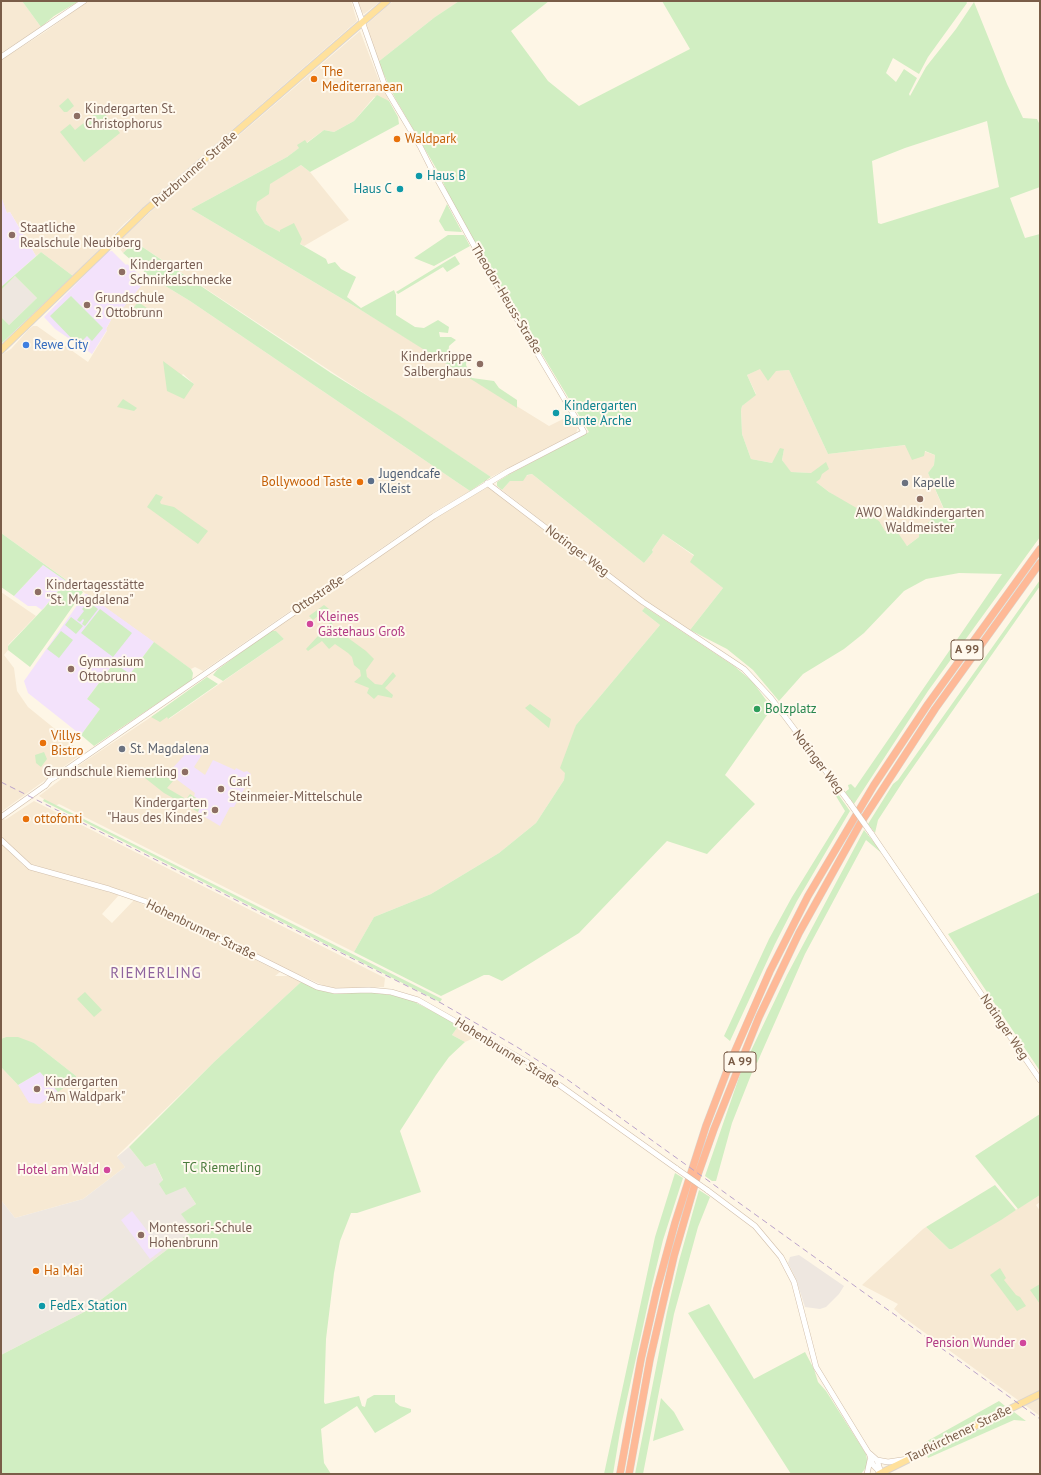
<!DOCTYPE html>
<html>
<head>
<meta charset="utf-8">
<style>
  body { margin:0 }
  #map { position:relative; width:1041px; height:1475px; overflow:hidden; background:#fef6e6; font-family:"PT Sans",sans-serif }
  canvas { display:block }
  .frame { position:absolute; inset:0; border:2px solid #7a5d48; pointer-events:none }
</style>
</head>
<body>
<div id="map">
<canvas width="1041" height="1475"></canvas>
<div class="frame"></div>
</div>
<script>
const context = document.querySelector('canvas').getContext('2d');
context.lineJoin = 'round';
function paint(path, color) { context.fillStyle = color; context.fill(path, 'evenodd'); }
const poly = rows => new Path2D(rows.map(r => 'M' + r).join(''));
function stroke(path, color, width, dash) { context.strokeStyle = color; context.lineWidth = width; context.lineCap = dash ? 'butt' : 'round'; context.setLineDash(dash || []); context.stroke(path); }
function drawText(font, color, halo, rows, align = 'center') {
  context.font = font + ' "PT Sans",sans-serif'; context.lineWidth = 4; context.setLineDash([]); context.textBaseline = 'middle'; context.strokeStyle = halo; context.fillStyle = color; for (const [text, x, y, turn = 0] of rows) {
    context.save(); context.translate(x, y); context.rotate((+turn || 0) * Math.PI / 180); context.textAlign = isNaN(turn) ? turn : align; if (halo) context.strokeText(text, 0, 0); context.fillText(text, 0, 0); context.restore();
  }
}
paint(poly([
  [1,1,22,1,41,27,1,53],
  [88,1,351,1,357,21,124,224,73,276,41,252,36,256,10,212,7,213,5,209,1,196,1,60,45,32],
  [357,1,381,1,364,14,359,9],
  [393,1,459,1,435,17,378,62,366,25],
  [360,31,378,78,389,101,374,97,354,121,334,132,324,130,287,157,191,209,356,307,549,426,571,415,578,427,576,433,491,477,135,242,123,253,118,246,119,241,158,205],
  [301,165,310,172,349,220,304,246,265,224,256,210,257,202,269,184],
  [149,276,190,301,470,491,434,512,203,671,195,667,191,669,1,533,1,355,11,349,28,330,33,326,37,326,88,362,107,331,106,329,111,320,110,318,113,318,122,309],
  [183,374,194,384,167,391],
  [760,368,776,371,789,370,828,454,906,445,935,455,934,465,928,473,944,510,934,512,930,521,919,530,919,537,907,546,900,539,885,531,829,492,816,482,811,473,790,472,782,460,784,449,772,463,751,459,742,434,741,410,742,406,756,394,747,375],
  [532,474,644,563,653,552,652,550,663,534,694,556,691,562,723,588,690,630,645,601,502,490,510,481],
  [488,487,637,601,645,607,642,611,660,625,576,725,564,780,536,823,499,853,431,894,374,917,354,952,59,804,55,806,39,796,81,764,151,717,167,717,169,719,284,639,276,631,270,631,432,520],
  [1,592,36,616,8,645,8,650,4,655,14,668,17,691,28,707,71,742,80,755,1,812],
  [34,801,385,978,384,987,340,989,327,987,286,969,149,900,99,883,72,877,31,864,1,837,1,820,3,818,5,820],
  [1,843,24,866,31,870,119,895,102,914,112,923,134,900,274,969,280,972,275,976,290,976,301,982,214,1062,117,1156,125,1167,83,1199,15,1218,1,1200,1,1067,18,1085,76,1079,76,1076,34,1043,6,1037,1,1039],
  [459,1025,478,1036,465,1042,452,1035],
  [1040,1195,1040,1202,1036,1205,1040,1211,1040,1416,903,1317,894,1309,898,1304,862,1285,923,1229,926,1227,949,1249,952,1249]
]), '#f7e9d3');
paint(poly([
  [15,276,37,298,9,325,1,317,1,290],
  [129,1147,145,1167,155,1163,163,1181,185,1187,196,1204,182,1214,193,1230,86,1311,1,1355,1,1200,15,1218,83,1199,125,1167,117,1157],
  [799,1255,844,1286,839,1294,826,1307,820,1309,805,1307,796,1279,788,1263,790,1257]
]), '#eee7e0');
paint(poly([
  [1,196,7,213,10,212,36,256,1,287],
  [112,251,126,265,127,264,146,280,122,309,113,318,110,318,111,320,106,329,107,330,92,354,55,329,44,317,107,252],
  [43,565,66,581,42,610,36,606,28,606,14,596],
  [85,594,87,594,154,642,130,674,113,664,87,699,100,709,81,735,28,693,24,681],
  [191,748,203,753,194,767,205,775,213,760,235,770,236,768,244,772,247,771,251,774,251,777,234,807,230,807,220,826,200,814,198,812,202,802,194,796,195,793,168,773],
  [40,1072,58,1092,40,1104,29,1103,18,1085],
  [132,1211,162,1250,150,1259,121,1220]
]), '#f3e2fb');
paint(poly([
  [22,1,79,1,54,16,41,27],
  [459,1,549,1,511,31,548,81,579,106,690,49,662,1,966,1,967,3,928,57,919,74,893,58,886,73,896,82,904,69,917,78,909,94,910,96,926,67,956,29,974,2,1007,84,1023,118,1037,119,1040,125,1040,187,1010,198,1025,238,1040,234,1040,537,928,691,854,804,845,792,849,789,848,785,851,784,855,788,1002,574,959,573,926,579,904,591,864,633,844,649,803,674,779,701,753,670,727,649,690,630,723,588,690,562,694,555,663,534,652,550,653,552,644,563,532,474,527,475,523,481,510,481,502,490,497,486,497,482,508,475,589,432,475,243,448,194,440,175,395,98,378,62,435,17],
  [987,121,999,187,881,224,878,223,872,161,905,148],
  [760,369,768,381,776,371,789,370,828,454,905,445,912,460,924,456,925,451,935,455,934,465,928,473,944,509,938,509,934,512,930,521,919,530,919,537,907,546,898,533,885,531,879,521,829,492,816,482,820,479,822,474,829,469,826,462,811,473,791,472,782,460,784,449,780,448,772,463,751,459,742,434,741,410,742,406,756,395,747,375],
  [377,95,389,101,398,117,399,124,310,172,301,165,270,184,269,194,257,202,256,210,265,224,280,232,280,230,294,223,302,239,300,244,326,259,328,264,335,262,341,269,356,277,347,297,361,308,394,290,396,295,396,315,415,327,424,328,438,320,449,327,448,333,439,332,440,337,451,337,456,340,449,346,448,356,459,358,467,356,466,365,472,378,494,381,499,388,517,400,517,408,356,307,191,209,287,157,299,148,297,145,305,140,307,143,324,130,334,132,354,121],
  [68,98,74,106,67,112,64,112,59,106],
  [101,109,120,133,84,162,60,132,70,124,75,130],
  [447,204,462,232,445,231,439,221],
  [448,235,464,235,470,246,434,266,414,258],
  [135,242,331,373,400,416,491,477,470,491,190,301,149,276,123,253],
  [41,252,73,276,1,344,1,317,9,325,37,298,15,276,1,290,1,287],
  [455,256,460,264,447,272,443,267,398,294,396,292],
  [71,296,103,328,92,341,87,336,81,342,78,339,75,342,50,316],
  [138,302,153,312,146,319,132,310],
  [163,361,194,384,184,399,167,391],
  [123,399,137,408,134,411,117,407],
  [156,494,163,497,160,502,161,504,174,507,208,531,198,544,147,507],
  [1,533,83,592,30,667,8,650,8,646,45,607,66,581,43,565,14,596,1,587],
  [1040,580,1040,586,904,780,878,820,875,833,868,824,893,784,898,780],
  [90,603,98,609,85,626,82,624,84,620,83,619,80,622,77,620,84,611,82,609,84,607,86,607],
  [324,605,329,609,333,627,366,651,374,659,366,670,367,677,375,684,382,685,393,672,396,676,385,688,393,695,392,698,378,695,374,699,367,693,369,688,354,682,361,676,360,670,354,665,352,657,348,653,335,644,329,649,322,641,308,651,306,649,329,624,324,611,313,620,309,616],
  [645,607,734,666,752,681,772,708,725,775,755,804,707,854,667,841,579,933,502,981,489,975,484,975,441,996,354,952,374,917,431,894,499,853,536,823,564,780,565,773,560,768,576,725,660,625,642,611],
  [100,609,132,633,113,657,81,633],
  [71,617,83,626,76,634,65,625],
  [61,631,73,640,59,658,47,649],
  [270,631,276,631,284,639,223,681,213,675,217,670],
  [154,642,191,669,193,673,192,680,94,746,81,735,100,709,87,699,114,663,130,674],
  [207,677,218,684,168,719,167,717,160,722,151,717],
  [530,704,551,719,549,728,525,708],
  [44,752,47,759,41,767,36,763,35,755],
  [153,767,173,781,167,788,186,799,185,801,190,794,202,802,198,812,164,793,145,778],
  [833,787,850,811,797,901,775,944,730,1041,724,1036,769,939,792,897,845,811,831,788],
  [44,799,442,999,440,1002,43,801],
  [864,830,885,856,866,840,805,954,757,1063,748,1057,787,975],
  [1040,892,1040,1071,948,934],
  [301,982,317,989,335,994,369,992,405,997,459,1025,452,1035,465,1042,449,1057,436,1075,400,1131,421,1192,357,1213,351,1213,340,1241,334,1273,326,1339,324,1402,325,1404,359,1396,362,1406,365,1407,367,1399,374,1395,395,1395,395,1402,400,1406,411,1409,411,1412,375,1433,357,1406,321,1429,324,1463,331,1474,1,1474,1,1355,86,1311,193,1230,181,1214,196,1204,185,1187,166,1195,159,1184,163,1180,155,1163,145,1167,129,1147,214,1062],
  [85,992,102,1010,94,1017,77,999],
  [6,1037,18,1037,34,1043,76,1076,76,1079,58,1092,40,1072,18,1085,1,1067,1,1039],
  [745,1060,753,1067,753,1070,732,1123,716,1181,712,1181,705,1176],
  [1040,1114,1040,1195,1018,1209,975,1156],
  [675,1173,683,1178,663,1240,653,1281,621,1426,613,1474,604,1474,655,1237],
  [995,1185,1016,1210,1001,1220,952,1249,949,1249,926,1227],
  [699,1190,710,1197,698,1227,674,1314,643,1474,635,1474,667,1312,679,1261],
  [1000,1268,1006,1278,1004,1280,1016,1295,1020,1297,1026,1306,1017,1311,990,1275],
  [1040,1284,1040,1304,1030,1290],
  [709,1304,754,1379,805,1352,814,1369,818,1382,826,1391,866,1454,868,1465,861,1474,791,1474,688,1313],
  [661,1398,674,1412,684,1430,653,1441],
  [999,1401,1005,1406,932,1442,922,1444],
  [1014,1412,1026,1421,1014,1420,928,1458,927,1455]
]), '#d1eec2');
const minor = poly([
  [1,57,84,1],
  [487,483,643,602,744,669,771,698,849,802],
  [45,786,50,780,60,774,434,516,507,472,584,432,482,260,430,166,420,146,386,89,355,1],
  [1,817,46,785],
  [871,833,1040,1080],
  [1,840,30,867,109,889,147,902,317,987,335,991,369,990,391,992,418,1000,527,1062,677,1169],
  [707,1190,755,1226,781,1257,794,1282,816,1367,868,1452,877,1460,881,1473],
  [869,1453,873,1465,881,1473],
  [877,1460,888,1462,908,1459],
  [867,1474,870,1460]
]);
const major = poly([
  [1,350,146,210,387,1],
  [879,1474,1040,1394]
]);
const highway = poly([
  [620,1474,641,1359,657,1289,675,1223,706,1126,732,1058,770,971,808,896,874,785,928,704,1040,549],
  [629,1474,650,1359,674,1256,697,1177,714,1129,759,1017,799,933,860,824,935,709,1040,563]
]);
stroke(minor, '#d1beaa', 6);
stroke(major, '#dcd5cf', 8);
stroke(highway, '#dcd5cf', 8);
stroke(minor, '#fff', 5);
stroke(major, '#ffe19c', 6);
stroke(highway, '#feb997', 7);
stroke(poly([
  [1,782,441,1003,517,1047,568,1080,1040,1419]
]), '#baa2ca', 1, [6, 4]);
const minorBridge = poly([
  [849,802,871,833],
  [677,1169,707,1190]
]);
stroke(minorBridge, '#d1beaa', 6, []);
stroke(minorBridge, '#fff', 5);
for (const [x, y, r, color] of [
  [314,79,4,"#e8710a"],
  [77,116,4,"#8d6e63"],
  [397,139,4,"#e8710a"],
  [419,176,4,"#0f9aa8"],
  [400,189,4,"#0f9aa8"],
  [12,235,4,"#8d6e63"],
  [122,272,4,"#8d6e63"],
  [87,305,4,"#8d6e63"],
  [26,345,4,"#3f7fe0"],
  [480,364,4,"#8d6e63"],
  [556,413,4,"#0f9aa8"],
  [371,481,4,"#5c6f8a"],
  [360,482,4,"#e8710a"],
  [905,483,4,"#6b7280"],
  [920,499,4,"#8d6e63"],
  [38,592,4,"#8d6e63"],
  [310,624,4,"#d1479c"],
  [71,669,4,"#8d6e63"],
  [757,709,4,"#2e9e5b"],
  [43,743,4,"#e8710a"],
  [122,749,4,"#6b7280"],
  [185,772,4,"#8d6e63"],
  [221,789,4,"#8d6e63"],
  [215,810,4,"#8d6e63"],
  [26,819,4,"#e8710a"],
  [37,1089,4,"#8d6e63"],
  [107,1170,4,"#d1479c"],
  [141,1235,4,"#8d6e63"],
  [36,1271,4,"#e8710a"],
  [42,1306,4,"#0f9aa8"],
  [1023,1343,4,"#d1479c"]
]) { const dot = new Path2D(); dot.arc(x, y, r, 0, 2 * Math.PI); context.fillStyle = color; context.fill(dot); stroke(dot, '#fff9ee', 1.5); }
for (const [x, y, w] of [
  [967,650,32],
  [740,1062,32]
]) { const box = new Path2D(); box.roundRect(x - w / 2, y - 10, w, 20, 3); context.fillStyle = '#fff9ee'; context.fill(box); stroke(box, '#7a5d48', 1); }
drawText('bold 12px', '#7a5d48', null, [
  ["A 99",967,650],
  ["A 99",740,1062]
]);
drawText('13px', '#c56008', '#fff9ee', [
  ["The",322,72],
  ["Mediterranean",322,87],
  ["Waldpark",405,139],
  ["Bollywood Taste",352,482,"right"],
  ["Villys",51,736],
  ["Bistro",51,751],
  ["ottofonti",34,819],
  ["Ha Mai",44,1271]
], 'left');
drawText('13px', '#785e54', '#fff9ee', [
  ["Kindergarten St.",85,109],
  ["Christophorus",85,124],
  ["Staatliche",20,228],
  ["Realschule Neubiberg",20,243],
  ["Kindergarten",130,265],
  ["Schnirkelschnecke",130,280],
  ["Grundschule",95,298],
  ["2 Ottobrunn",95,313],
  ["Kinderkrippe",472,357,"right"],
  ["Salberghaus",472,372,"right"],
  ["AWO Waldkindergarten",920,513,"center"],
  ["Waldmeister",920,528,"center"],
  ["Kindertagesstätte",46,585],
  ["\"St. Magdalena\"",46,600],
  ["Gymnasium",79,662],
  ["Ottobrunn",79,677],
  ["Grundschule Riemerling",177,772,"right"],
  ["Carl",229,782],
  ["Steinmeier-Mittelschule",229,797],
  ["Kindergarten",207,803,"right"],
  ["\"Haus des Kindes\"",207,818,"right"],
  ["Kindergarten",45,1082],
  ["\"Am Waldpark\"",45,1097],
  ["Montessori-Schule",149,1228],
  ["Hohenbrunn",149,1243]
], 'left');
drawText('13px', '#7a5d48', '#fff9ee', [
  ["Putzbrunner Straße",195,169,-41],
  ["Theodor-Heuss-Straße",506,299,59],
  ["Notinger Weg",577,551,37],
  ["Ottostraße",318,595,-34],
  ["Notinger Weg",818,762,53],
  ["Hohenbrunner Straße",201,930,26],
  ["Notinger Weg",1004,1027,56],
  ["Hohenbrunner Straße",507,1053,32],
  ["Taufkirchener Straße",959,1434,-26]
]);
drawText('13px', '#0d838f', '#fff9ee', [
  ["Haus B",427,176],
  ["Haus C",392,189,"right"],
  ["Kindergarten",564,406],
  ["Bunte Arche",564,421],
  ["FedEx Station",50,1306]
], 'left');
drawText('13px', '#366cbe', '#fff9ee', [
  ["Rewe City",34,345]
], 'left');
drawText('13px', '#4e5e75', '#fff9ee', [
  ["Jugendcafe",379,474],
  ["Kleist",379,489]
], 'left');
drawText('13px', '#5b616d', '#fff9ee', [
  ["Kapelle",913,483],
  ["St. Magdalena",130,749]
], 'left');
drawText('13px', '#b23c85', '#fff9ee', [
  ["Kleines",318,617,"left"],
  ["Gästehaus Groß",318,632,"left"],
  ["Hotel am Wald",99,1170],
  ["Pension Wunder",1015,1343]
], 'right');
drawText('13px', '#27864d', '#fff9ee', [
  ["Bolzplatz",765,709]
], 'left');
drawText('13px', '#4a7b3c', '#fff9ee', [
  ["TC Riemerling",222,1168]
]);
context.letterSpacing = '1px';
drawText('15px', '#8e639e', '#fff9ee', [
  ["RIEMERLING",156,974]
]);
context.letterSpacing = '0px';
</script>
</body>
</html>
